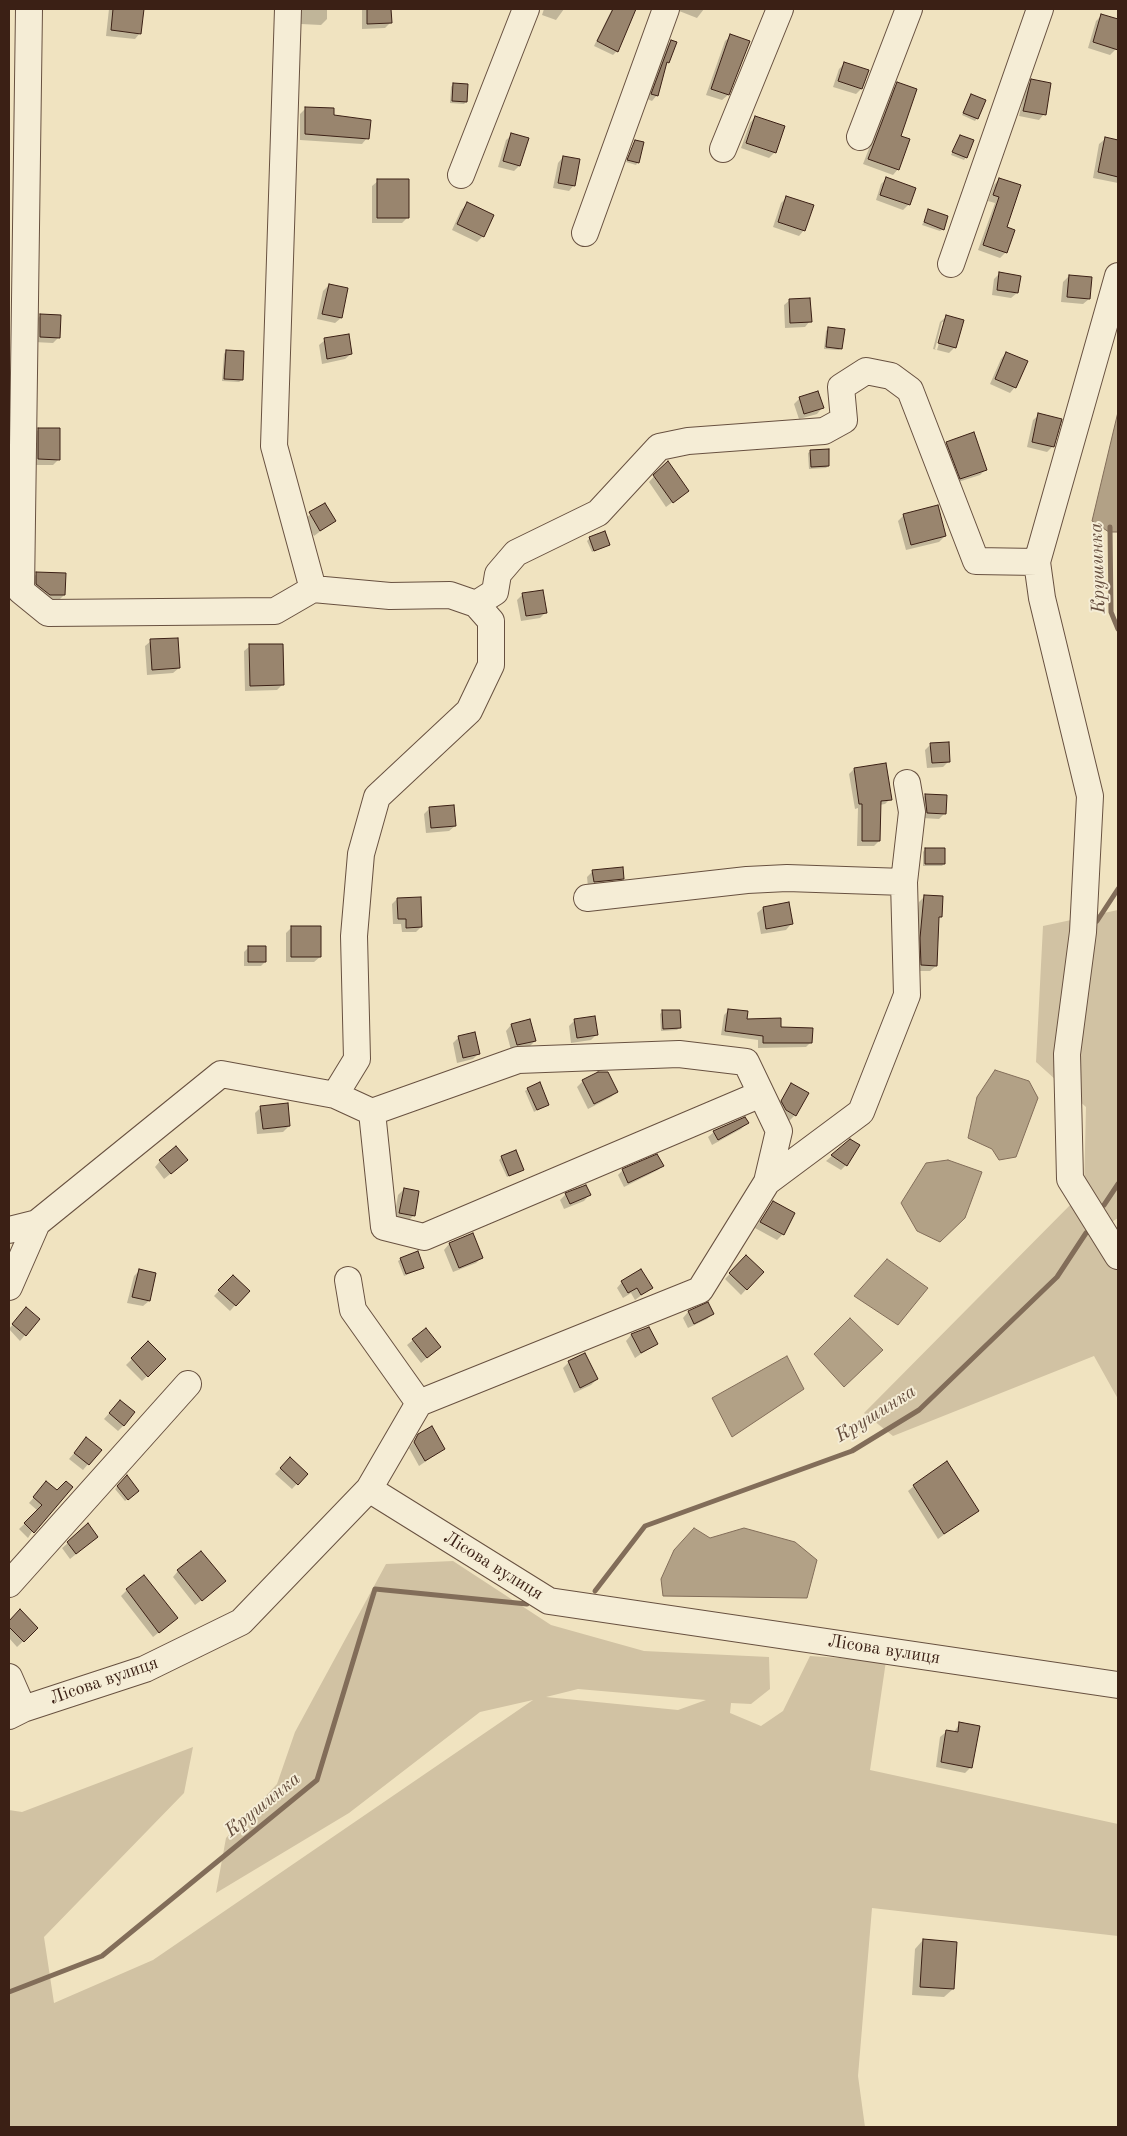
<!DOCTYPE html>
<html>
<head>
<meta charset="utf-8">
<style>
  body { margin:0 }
  #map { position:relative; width:1127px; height:2136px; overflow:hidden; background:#f0e3c0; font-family:"Old Standard TT",serif }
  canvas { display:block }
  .frame { position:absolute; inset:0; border:10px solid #3b2015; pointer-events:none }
</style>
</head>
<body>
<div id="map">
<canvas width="1127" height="2136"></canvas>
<div class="frame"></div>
</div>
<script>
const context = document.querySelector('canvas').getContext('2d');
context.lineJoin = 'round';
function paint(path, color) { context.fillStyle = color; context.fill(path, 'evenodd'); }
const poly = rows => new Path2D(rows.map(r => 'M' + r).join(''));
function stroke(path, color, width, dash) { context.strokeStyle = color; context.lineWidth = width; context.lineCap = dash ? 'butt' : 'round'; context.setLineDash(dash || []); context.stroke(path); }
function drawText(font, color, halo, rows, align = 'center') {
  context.font = font + ' "Old Standard TT",serif'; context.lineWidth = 4; context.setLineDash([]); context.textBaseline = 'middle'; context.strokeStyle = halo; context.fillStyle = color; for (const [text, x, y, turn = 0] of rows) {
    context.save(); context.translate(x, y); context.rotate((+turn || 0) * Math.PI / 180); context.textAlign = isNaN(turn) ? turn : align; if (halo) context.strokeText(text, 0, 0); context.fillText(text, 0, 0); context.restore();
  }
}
paint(poly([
  [1118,910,1118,1218,1107,1225,1118,1249,1118,1399,1094,1356,893,1436,864,1413,1084,1191,1086,1107,1036,1062,1043,926],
  [453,1561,551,1625,644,1651,769,1657,770,1689,751,1704,731,1703,730,1713,761,1726,783,1711,810,1656,886,1661,870,1770,1118,1824,1118,1936,872,1908,858,2076,865,2127,9,2127,9,1810,22,1812,193,1747,184,1793,44,1937,54,2003,153,1960,533,1700,480,1712,349,1813,216,1893,226,1838,277,1784,295,1732,386,1564],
  [578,1689,706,1700,678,1710,546,1697]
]), '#d1c2a3');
const water = poly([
  [1118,412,1118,532,1109,532,1092,521,1118,412],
  [995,1070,1029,1081,1038,1098,1016,1157,999,1160,992,1149,968,1138,977,1097,995,1070],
  [948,1160,982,1172,965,1218,940,1242,917,1231,901,1203,926,1163,948,1160],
  [887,1259,928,1288,898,1325,854,1296,887,1259],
  [850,1318,883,1350,844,1387,814,1354,850,1318],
  [787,1356,804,1389,732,1437,712,1398,787,1356],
  [694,1528,710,1538,744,1528,795,1542,817,1560,807,1598,663,1596,661,1579,674,1550,694,1528]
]);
paint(water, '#b2a186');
stroke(water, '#826d59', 1);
paint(poly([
  [109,9,143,9,140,33,135,39,106,36],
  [301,9,327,9,327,19,321,25,301,24],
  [362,9,390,9,390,23,385,28,362,29],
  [544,9,564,9,556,20,542,15],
  [612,9,635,9,621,37,617,51,613,55,594,46],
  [674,9,704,9,697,18],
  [1102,15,1118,20,1118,41,1116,49,1110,55,1088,48,1096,21],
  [731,36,748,42,728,95,722,100,706,95,725,41],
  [671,41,668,62,665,65,657,95,652,101,647,99,666,47],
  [845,63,861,89,856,94,833,87,839,69],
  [1032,81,1044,114,1039,120,1019,116,1026,86],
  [898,83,898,169,893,175,863,164,892,89],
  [453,84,466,102,464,104,450,103,451,87],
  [971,96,977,118,975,121,962,115],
  [306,108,333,116,367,138,362,144,300,140,300,114],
  [755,117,775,152,769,158,741,148,750,123],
  [512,135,519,166,514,171,498,167,506,140],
  [960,136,966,157,964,160,951,155],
  [1105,139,1118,142,1118,183,1093,178,1099,144],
  [635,141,638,162,636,165,626,162],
  [563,157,574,185,569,191,553,188,558,163],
  [886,179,909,204,903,210,876,200,881,184],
  [999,179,1005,228,1006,252,1000,258,978,250,995,203,988,201,994,185],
  [378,181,408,217,402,223,372,223,372,186],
  [787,197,804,230,799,236,773,227,781,203],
  [467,204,483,236,477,242,452,230,461,210],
  [929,211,943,229,940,231,922,225],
  [1000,273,1017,293,1011,298,992,295,994,279],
  [1069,276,1089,299,1083,304,1061,302,1063,282],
  [329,285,341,318,335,323,317,319,323,291],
  [790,300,810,321,805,327,785,328,784,305],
  [40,316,59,337,53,343,34,342,35,321],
  [946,317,955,347,949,353,933,349,940,322],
  [942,322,945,322,937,350,935,349],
  [829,328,841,348,839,350,824,349,826,331],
  [325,340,351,354,345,359,322,364,319,345],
  [226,351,242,380,239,382,222,381,224,354],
  [1006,353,1015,387,1010,393,990,384,1001,359],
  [800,398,822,408,817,414,799,419,794,404],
  [1039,415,1053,446,1047,452,1027,447,1033,420],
  [39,429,59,459,53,465,33,465,33,435],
  [947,443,985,470,980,475,955,483,941,448],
  [811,451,828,466,826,468,809,469,808,453],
  [667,462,687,491,666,507,649,482],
  [325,505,334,521,314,536,304,519],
  [904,515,945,536,939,542,906,550,898,521],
  [590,538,609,544,592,552,587,541],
  [37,574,64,595,58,601,44,600,31,590,31,579],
  [523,594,546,612,540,618,521,621,517,600],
  [151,641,179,668,173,673,147,675,145,646],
  [250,646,282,685,277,690,245,691,244,651],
  [931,744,949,761,943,767,927,768,925,750],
  [854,769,890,799,885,804,879,805,879,841,874,846,857,846,858,808,855,809,849,774],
  [925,795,945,796,945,813,939,819,922,818,920,801],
  [430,808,455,826,449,831,426,833,424,814],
  [925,849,944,864,942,866,923,866,923,852],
  [593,871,623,878,617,884,588,887,587,877],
  [925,896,940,916,938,919,936,966,930,971,916,971,915,944,919,902],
  [397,899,421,927,416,932,402,932,401,924,393,924,392,904],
  [763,908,791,924,786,930,761,934,757,913],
  [292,927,320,957,314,962,286,962,286,933],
  [248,948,265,962,261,966,244,966,244,952],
  [729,1010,746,1020,780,1029,811,1042,806,1047,758,1048,758,1040,721,1035,724,1015],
  [663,1011,679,1028,677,1030,661,1031,660,1014],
  [575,1020,596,1035,591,1040,571,1043,569,1026],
  [511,1025,535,1041,529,1047,511,1050,506,1031],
  [459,1037,478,1054,473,1059,457,1063,453,1043],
  [583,1081,617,1092,611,1097,588,1109,577,1087],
  [792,1084,795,1115,789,1121,780,1116,776,1108],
  [528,1089,548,1104,534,1112,525,1091],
  [261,1107,289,1126,283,1132,257,1134,255,1113],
  [747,1123,741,1129,712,1145,708,1137,714,1132],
  [850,1140,846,1165,841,1170,826,1161],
  [656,1156,662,1166,658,1170,624,1187,618,1175,622,1171],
  [502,1157,523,1169,507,1177,499,1160],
  [160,1161,180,1166,164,1179,155,1167],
  [404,1189,414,1215,408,1221,394,1218,398,1195],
  [566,1194,589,1195,584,1201,564,1209,560,1200],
  [773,1203,783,1234,777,1240,755,1228],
  [472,1234,481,1258,476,1263,453,1272,444,1250,449,1244],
  [746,1257,762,1272,741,1295,725,1279],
  [401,1259,423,1268,404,1276,398,1261],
  [139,1271,149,1301,143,1306,127,1303,134,1276],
  [233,1276,248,1291,230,1311,214,1296],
  [622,1282,651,1288,635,1300,631,1293,623,1298,617,1288],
  [708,1303,713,1313,707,1319,688,1328,683,1318,688,1312],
  [21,1315,25,1335,20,1341,9,1329],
  [649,1328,657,1343,635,1358,626,1341,631,1335],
  [413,1340,440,1347,421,1363,407,1345],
  [148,1343,164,1359,142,1381,126,1365],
  [585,1355,597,1379,591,1385,574,1393,563,1368,568,1363],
  [120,1401,124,1425,118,1431,104,1419],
  [419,1435,444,1449,419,1466,409,1448],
  [81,1445,100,1450,83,1470,69,1459],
  [290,1459,306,1474,292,1489,275,1474],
  [127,1477,135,1493,125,1501,115,1489],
  [914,1486,977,1510,938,1539,908,1491],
  [41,1489,57,1492,28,1538,19,1529,38,1511,29,1503],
  [91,1542,70,1559,62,1548,68,1543],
  [178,1571,219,1587,195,1605,173,1577],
  [127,1590,171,1623,153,1637,121,1596],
  [20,1611,37,1628,17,1647,9,1638,9,1623],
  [960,1723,971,1767,965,1773,936,1767,940,1737,946,1732,954,1732],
  [923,1940,953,1989,944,1997,912,1995,915,1949]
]), '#0003');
stroke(poly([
  [1110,527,1111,612,1118,629],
  [1097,921,1118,889],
  [1104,1205,1118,1184],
  [595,1591,645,1526,852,1451,919,1410,1057,1277,1086,1233],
  [9,1992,102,1956,317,1780,375,1589,527,1604]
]), '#826d59', 5);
const building = poly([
  [113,9,144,9,141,34,111,30,113,9],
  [367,9,391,9,392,23,367,24,367,9],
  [613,9,636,9,618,52,597,41,613,9],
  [1101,14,1118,19,1118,50,1093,42,1101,14],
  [730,34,750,41,729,95,711,89,730,34],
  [671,40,677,42,669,63,667,62,658,96,651,94,671,40],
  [844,62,869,70,862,89,838,81,844,62],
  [1031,79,1051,83,1046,115,1023,111,1031,79],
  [897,82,917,89,901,136,910,139,899,170,868,159,897,82],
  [453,83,468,84,467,102,452,101,453,83],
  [971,94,986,100,978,119,963,113,971,94],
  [305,107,334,108,334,115,371,120,369,139,305,134,305,107],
  [755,116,785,126,776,153,746,143,755,116],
  [511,133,529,138,520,166,503,161,511,133],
  [960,135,974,140,967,158,952,152,960,135],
  [1105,137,1118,140,1118,177,1098,172,1105,137],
  [635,140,644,142,639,163,627,160,635,140],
  [563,156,580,159,575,186,558,183,563,156],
  [886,177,916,188,910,205,880,195,886,177],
  [999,178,1021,185,1007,227,1015,230,1007,253,983,245,999,197,993,195,999,178],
  [377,179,409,179,409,218,377,218,377,179],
  [786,196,814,205,805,231,778,222,786,196],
  [467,202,494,215,484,237,457,224,467,202],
  [928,209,948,216,944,230,924,222,928,209],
  [999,272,1021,276,1018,293,997,290,999,272],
  [1069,275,1092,277,1090,299,1067,297,1069,275],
  [329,284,348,288,342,318,322,314,329,284],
  [810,298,812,322,790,323,789,299,810,298],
  [40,314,61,315,60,338,40,337,40,314],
  [946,315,964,320,956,348,938,343,946,315],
  [828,327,845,329,842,349,826,347,828,327],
  [349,334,352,354,327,359,324,338,349,334],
  [226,350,244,351,243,380,224,379,226,350],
  [1006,352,1028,361,1016,388,995,379,1006,352],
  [818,391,824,408,804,414,799,397,818,391],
  [1038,413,1062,419,1054,447,1032,442,1038,413],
  [38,428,60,428,60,460,38,459,38,428],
  [974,432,987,470,960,479,946,442,974,432],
  [829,449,829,466,811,467,810,450,829,449],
  [668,461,689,491,673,503,653,475,668,461],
  [325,503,336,521,320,531,309,512,325,503],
  [938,505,946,536,911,545,903,514,938,505],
  [605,531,610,545,594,551,589,537,605,531],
  [36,572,66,573,65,595,50,595,36,584,36,572],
  [543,590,547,613,526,616,522,593,543,590],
  [178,638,180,668,152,670,150,639,178,638],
  [249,644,283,644,284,685,250,686,249,644],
  [949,742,950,762,932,763,930,743,949,742],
  [886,763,892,800,881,801,880,841,862,841,862,804,859,804,854,768,886,763],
  [925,794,947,795,946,814,927,813,925,794],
  [454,805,456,826,431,828,429,807,454,805],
  [925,848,945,848,945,864,925,864,925,848],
  [623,867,624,879,594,882,592,870,623,867],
  [924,895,943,896,942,917,939,917,937,966,921,965,920,938,924,895],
  [421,897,422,927,406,928,406,919,398,919,397,898,421,897],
  [789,902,793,924,766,929,763,907,789,902],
  [291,926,321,926,321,957,291,957,291,926],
  [248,946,266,946,266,962,248,962,248,946],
  [728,1009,748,1011,747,1019,781,1018,781,1027,813,1028,812,1043,763,1043,763,1036,725,1031,728,1009],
  [662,1010,680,1010,681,1028,663,1029,662,1010],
  [595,1016,598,1035,577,1038,574,1019,595,1016],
  [530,1019,536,1041,517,1045,511,1024,530,1019],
  [475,1032,480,1054,463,1058,458,1036,475,1032],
  [598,1072,608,1072,618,1092,594,1104,582,1080,598,1072],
  [540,1082,549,1105,537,1110,527,1088,540,1082],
  [791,1083,809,1093,796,1116,786,1110,781,1101,791,1083],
  [288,1103,290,1126,263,1129,260,1106,288,1103],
  [745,1117,749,1123,718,1140,713,1131,745,1117],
  [850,1139,860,1145,847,1166,831,1155,850,1139],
  [176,1146,188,1160,171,1174,159,1160,176,1146],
  [516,1150,524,1170,509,1176,501,1156,516,1150],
  [657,1154,664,1166,628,1183,622,1169,657,1154],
  [586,1185,591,1195,570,1204,565,1193,586,1185],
  [404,1188,419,1191,415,1216,399,1213,404,1188],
  [773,1201,795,1213,784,1235,760,1222,773,1201],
  [473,1233,483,1258,459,1268,449,1243,473,1233],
  [418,1251,424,1268,406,1274,400,1258,418,1251],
  [746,1255,764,1272,747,1290,729,1273,746,1255],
  [139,1269,156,1273,150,1301,132,1297,139,1269],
  [641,1269,653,1288,641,1295,637,1288,628,1293,621,1281,641,1269],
  [233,1275,250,1291,236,1306,218,1290,233,1275],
  [708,1302,714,1314,694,1324,688,1311,708,1302],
  [26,1307,40,1319,26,1336,12,1324,26,1307],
  [649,1327,658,1344,641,1353,631,1334,649,1327],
  [426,1328,441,1347,427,1358,412,1339,426,1328],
  [148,1341,166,1359,148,1377,131,1358,148,1341],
  [585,1353,598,1379,580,1388,568,1361,585,1353],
  [120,1400,135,1412,124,1426,109,1413,120,1400],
  [432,1426,445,1449,425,1461,414,1442,418,1434,432,1426],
  [86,1437,102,1450,89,1465,74,1453,86,1437],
  [290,1457,308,1474,298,1485,280,1468,290,1457],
  [947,1461,979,1511,944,1534,913,1485,947,1461],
  [127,1475,139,1491,128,1500,117,1486,127,1475],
  [46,1481,57,1490,66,1481,73,1487,34,1533,24,1523,42,1505,33,1497,46,1481],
  [88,1523,98,1537,76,1554,67,1542,88,1523],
  [201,1551,226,1581,202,1601,177,1570,201,1551],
  [144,1575,178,1618,159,1633,126,1589,144,1575],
  [20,1609,38,1628,24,1642,9,1627,9,1621,20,1609],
  [959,1722,980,1726,972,1768,941,1762,946,1730,958,1732,959,1722],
  [923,1939,957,1942,954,1989,920,1987,923,1939]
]);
paint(building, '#99856e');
stroke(building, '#3b2015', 1);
const minor = poly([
  [29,9,21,591,48,613,275,611,313,589,390,596,450,595,476,604,491,621,491,665,469,711,377,797,361,854,354,936,357,1059,335,1095],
  [288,9,274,446,313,589],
  [860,137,909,9],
  [723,149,780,9],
  [461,175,526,9],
  [585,233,666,9],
  [951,264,1040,9],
  [1118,276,1037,562,1042,598,1090,796,1083,932,1067,1054,1070,1179,1118,1256],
  [476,604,495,592,498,574,516,553,598,513,659,447,688,441,824,431,844,420,841,387,866,371,891,376,910,390,976,561,1037,562],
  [587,898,747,880,787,878,904,882],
  [372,1112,384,1227,424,1237,761,1094],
  [9,1230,37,1223],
  [348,1280,353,1310,419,1403],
  [9,1287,37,1223,221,1074,335,1095,372,1112,518,1060,679,1054,746,1062,779,1131,767,1182],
  [369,1489,419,1403,700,1290,767,1182,861,1112,907,995,904,882,912,812,907,783],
  [9,1584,188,1384],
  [9,1677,23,1709],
  [9,1716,23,1709,145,1669,241,1622,369,1489,549,1601,1118,1685]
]);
stroke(minor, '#685140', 28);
stroke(minor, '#f5edd6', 26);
drawText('18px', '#3b2015', '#f5edd6', [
  ["Лісова вулиця",493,1566,32],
  ["Лісова вулиця",884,1650,9],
  ["Лісова вулиця",104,1681,-19]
]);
drawText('italic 19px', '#654d3d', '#f5edd6', [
  ["Крушинка",1098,568,-92],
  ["Крушинка",876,1414,-32],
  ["Крушинка",263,1805,-39]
]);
</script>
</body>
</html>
